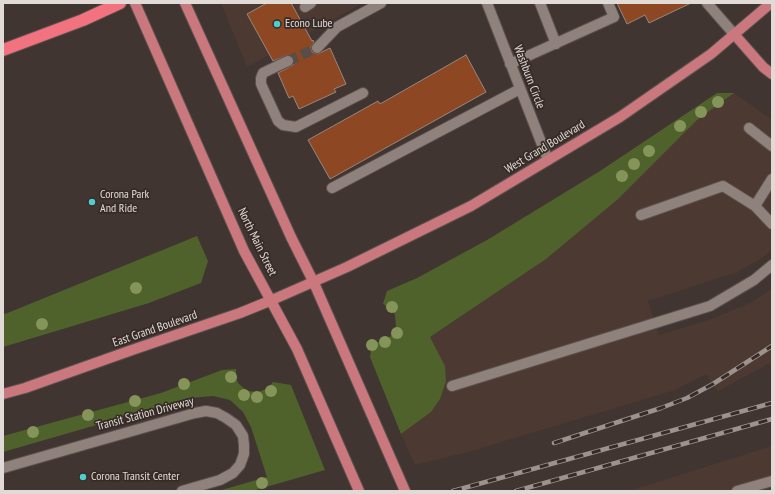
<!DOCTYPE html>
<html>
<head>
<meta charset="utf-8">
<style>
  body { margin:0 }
  #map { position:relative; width:775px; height:494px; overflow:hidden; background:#403530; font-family:"PT Sans Narrow",sans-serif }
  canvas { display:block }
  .frame { position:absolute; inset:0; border:4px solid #e2dad7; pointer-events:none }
</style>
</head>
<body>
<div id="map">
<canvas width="775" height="494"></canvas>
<div class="frame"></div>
</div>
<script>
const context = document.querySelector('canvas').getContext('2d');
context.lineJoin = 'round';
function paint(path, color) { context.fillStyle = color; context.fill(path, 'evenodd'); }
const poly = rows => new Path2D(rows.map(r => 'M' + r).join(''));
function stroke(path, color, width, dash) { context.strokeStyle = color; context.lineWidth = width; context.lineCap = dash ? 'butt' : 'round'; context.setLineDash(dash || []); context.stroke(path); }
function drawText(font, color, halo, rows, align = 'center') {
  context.font = font + ' "PT Sans Narrow",sans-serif'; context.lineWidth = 3.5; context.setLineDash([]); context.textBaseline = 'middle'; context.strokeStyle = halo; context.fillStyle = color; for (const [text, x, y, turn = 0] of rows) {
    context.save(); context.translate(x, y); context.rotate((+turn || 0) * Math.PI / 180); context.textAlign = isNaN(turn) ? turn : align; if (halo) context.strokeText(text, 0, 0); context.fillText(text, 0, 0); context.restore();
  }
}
paint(poly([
  [221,3,363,3,247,67],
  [734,93,772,120,772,250,759,260,737,272,648,301,659,335,709,320,750,303,772,289,772,363,766,365,718,391,706,374,675,390,468,452,415,465,401,434,431,412,445,366,430,337,546,259,617,200,697,120],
  [772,446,772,491,629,491]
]), '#4c3a32');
paint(poly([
  [717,93,734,93,697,120,617,200,546,259,430,337,445,366,446,381,440,399,431,412,401,434,370,357,372,342,380,342,389,338,396,327,395,315,391,309,383,304,387,291,417,278,487,240,600,171],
  [197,236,208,261,201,283,149,303,3,347,3,313,5,314],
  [236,369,236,377,238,383,247,391,259,392,268,388,273,382,291,385,325,470,252,491,218,491,267,477,251,427,243,412,230,400,213,396,190,398,3,452,3,436,161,393,222,370]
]), '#4f622c');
const building = poly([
  [267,3,291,3,312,41,313,40,314,42,311,47,312,52,318,54,330,48,346,84,334,89,336,92,299,109,293,96,289,98,278,73,293,65,294,62,294,58,288,55,273,61,247,14,267,3],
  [617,3,691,3,649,23,645,15,627,24,617,3],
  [466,55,486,92,330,179,308,140,378,101,380,104,466,55]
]);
paint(building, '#8d4722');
stroke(building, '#958882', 1);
stroke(poly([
  [288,61,317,48]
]), '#584e49', 10, [10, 5]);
const minor = poly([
  [487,3,548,160],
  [540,3,556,44],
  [707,3,734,34],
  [305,7,311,3],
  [317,48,337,27,381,3],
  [288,61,269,70,263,73,261,78,261,84,278,121,283,125,296,127,363,93],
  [510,64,614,17,608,3],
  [749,128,772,146],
  [772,179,755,206,772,224],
  [332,188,520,89],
  [641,215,723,186,755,206],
  [452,386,710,306,754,280,772,265],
  [3,468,195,413,206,411,217,413,226,418,236,425,243,436,244,445,244,454,240,465,233,473,220,480,182,491],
  [737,491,772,481]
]);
const major = poly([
  [135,3,244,251,297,349,359,491],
  [185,3,291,237,314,283,405,491],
  [734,34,763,67,772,74],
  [3,394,25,388,132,350,240,313,272,300,347,267,471,206,620,117,711,54,771,3]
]);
const highway = poly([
  [3,50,83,20,120,3]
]);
stroke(minor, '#5b514d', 12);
stroke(major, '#5b514d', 12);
stroke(highway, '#5b514d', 14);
stroke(minor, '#8f827c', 10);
stroke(major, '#ca787e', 10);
stroke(highway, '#f2727f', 12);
const rail = poly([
  [554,443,661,408,687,398,713,384,772,346],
  [453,491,772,403],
  [516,491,772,419]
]);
stroke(rail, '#9c938f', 4.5);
stroke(rail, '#362b26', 3, [9]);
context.fillStyle = '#85955a';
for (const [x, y] of [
  [718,102],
  [701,112],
  [680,126],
  [649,151],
  [634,164],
  [622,176],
  [136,288],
  [392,307],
  [42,324],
  [397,333],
  [385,342],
  [372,345],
  [231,377],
  [184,384],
  [271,391],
  [244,395],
  [257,397],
  [135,401],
  [88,415],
  [33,432],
  [262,483]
]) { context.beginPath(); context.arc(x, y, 6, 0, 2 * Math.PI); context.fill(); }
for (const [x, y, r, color] of [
  [277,24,4,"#52cdce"],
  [92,202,4,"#52cdce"],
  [83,477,4,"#52cdce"]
]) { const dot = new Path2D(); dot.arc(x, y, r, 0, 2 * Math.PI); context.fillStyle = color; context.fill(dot); stroke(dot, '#362b26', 1.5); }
drawText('12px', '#e2dad7', '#362b26', [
  ["Econo Lube",285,24],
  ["Corona Park",100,195],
  ["And Ride",100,209],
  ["Corona Transit Center",91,477]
], 'left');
drawText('12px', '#e2dad7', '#362b26', [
  ["Washburn Circle",529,77,69],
  ["West Grand Boulevard",545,147,-31],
  ["North Main Street",257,242,64],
  ["East Grand Boulevard",155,329,-19],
  ["Transit Station Driveway",145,414,-15]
]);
</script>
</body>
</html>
